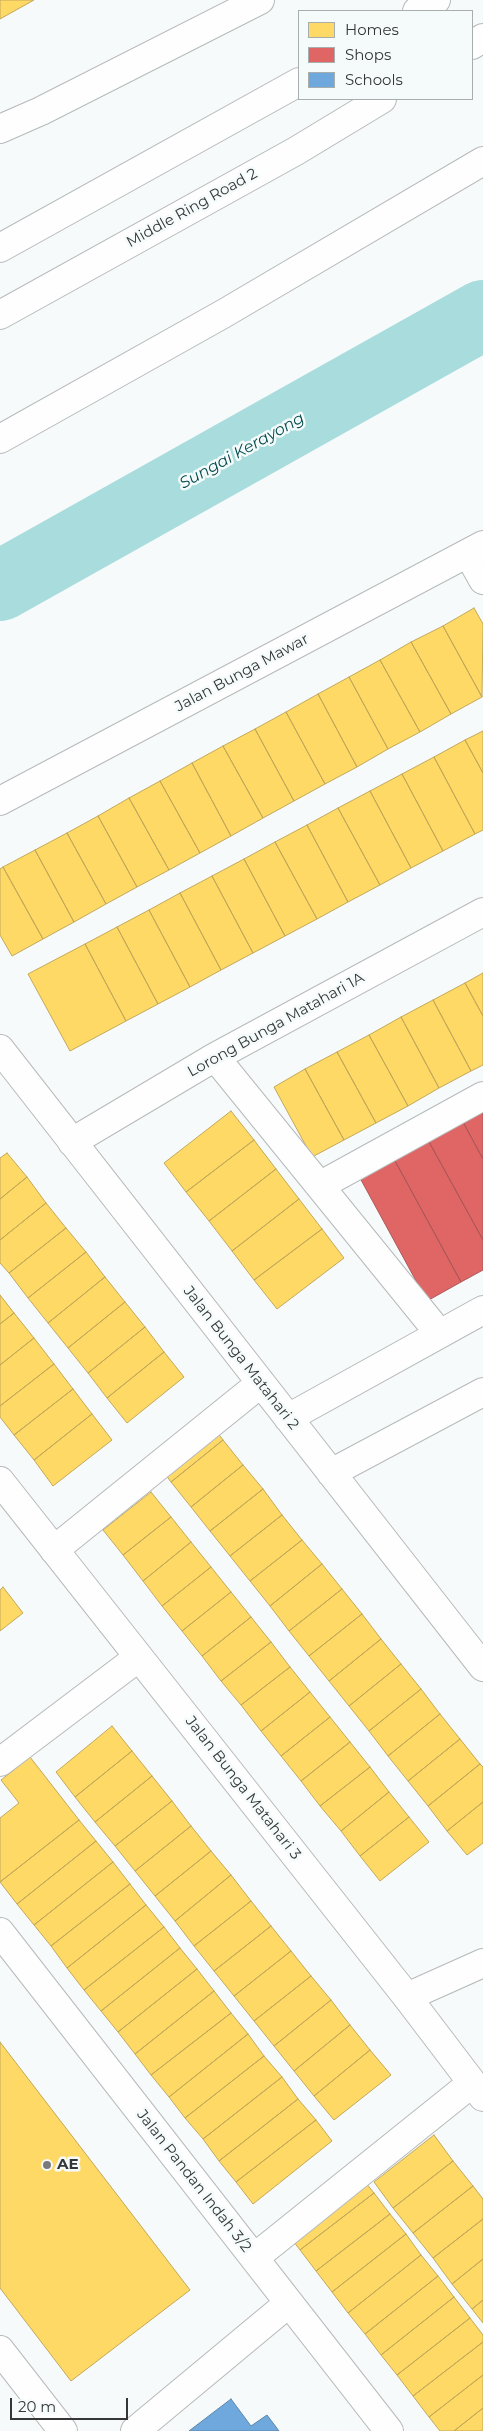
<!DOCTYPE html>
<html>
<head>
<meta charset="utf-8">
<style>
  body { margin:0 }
  #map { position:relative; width:483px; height:2431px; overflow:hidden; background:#f6fafa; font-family:Montserrat,sans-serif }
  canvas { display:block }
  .legend { position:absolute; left:298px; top:10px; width:175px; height:90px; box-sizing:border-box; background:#f5fbfb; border:1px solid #a8adad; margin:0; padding:6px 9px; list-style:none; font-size:15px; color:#353737 }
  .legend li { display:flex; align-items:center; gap:10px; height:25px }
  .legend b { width:25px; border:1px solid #a8adad }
  .scale { position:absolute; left:10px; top:2398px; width:118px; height:22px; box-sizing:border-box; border:2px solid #353737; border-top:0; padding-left:6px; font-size:15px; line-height:18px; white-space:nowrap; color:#353737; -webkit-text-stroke:4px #f5fbfb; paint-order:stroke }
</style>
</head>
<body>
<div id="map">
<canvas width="483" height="2431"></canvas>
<ul class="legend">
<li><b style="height:14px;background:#ffd966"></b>Homes</li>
<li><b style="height:14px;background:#e06666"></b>Shops</li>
<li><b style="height:14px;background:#6fa8dc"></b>Schools</li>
</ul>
<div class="scale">20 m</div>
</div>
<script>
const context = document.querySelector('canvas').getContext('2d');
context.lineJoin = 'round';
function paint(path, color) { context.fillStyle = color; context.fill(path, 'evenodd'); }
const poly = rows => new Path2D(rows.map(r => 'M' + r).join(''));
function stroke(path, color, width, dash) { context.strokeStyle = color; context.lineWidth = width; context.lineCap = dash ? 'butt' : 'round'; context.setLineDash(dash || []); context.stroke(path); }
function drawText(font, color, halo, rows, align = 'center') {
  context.font = font + ' Montserrat,sans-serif'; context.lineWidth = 5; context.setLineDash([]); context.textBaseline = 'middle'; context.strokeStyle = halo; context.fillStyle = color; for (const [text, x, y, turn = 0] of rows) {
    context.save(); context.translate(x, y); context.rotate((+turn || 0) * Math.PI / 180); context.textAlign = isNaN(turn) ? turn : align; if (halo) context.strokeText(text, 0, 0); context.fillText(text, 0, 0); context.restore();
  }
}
const homes = poly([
  [0,0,34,0,0,19,0,0],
  [474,608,483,624,482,697,443,626,474,608],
  [443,626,482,697,451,714,411,642,443,626],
  [411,642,451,714,420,732,380,660,411,642],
  [380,660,420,732,388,749,349,677,380,660],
  [349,677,388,749,357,767,318,694,349,677],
  [318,694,357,767,325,784,286,712,318,694],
  [286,712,325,784,294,801,255,729,286,712],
  [255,729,294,801,263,818,223,746,255,729],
  [483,731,483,773,465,740,483,731],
  [465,740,483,773,483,830,475,834,434,757,465,740],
  [223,746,263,818,231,836,192,763,223,746],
  [434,757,475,834,443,851,402,774,434,757],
  [192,763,231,836,200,853,160,781,192,763],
  [402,774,443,851,411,868,370,791,402,774],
  [160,781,200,853,169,870,129,798,160,781],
  [370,791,411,868,380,885,338,808,370,791],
  [129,798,169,870,137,887,98,816,129,798],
  [338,808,380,885,348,902,307,825,338,808],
  [98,816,137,887,106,904,67,833,98,816],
  [307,825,348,902,317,919,275,842,307,825],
  [67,833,106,904,74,922,35,850,67,833],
  [275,842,317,919,285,936,244,859,275,842],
  [35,850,74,922,43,939,3,867,35,850],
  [244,859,285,936,253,953,212,876,244,859],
  [3,867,43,939,12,956,0,935,0,869,3,867],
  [212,876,253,953,221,970,180,893,212,876],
  [180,893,221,970,190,987,149,910,180,893],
  [149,910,190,987,158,1004,117,927,149,910],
  [117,927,158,1004,126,1021,85,944,117,927],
  [85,944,126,1021,70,1051,28,974,85,944],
  [483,973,483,1016,465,983,483,973],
  [465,983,483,1016,483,1065,471,1071,433,1000,465,983],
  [433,1000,471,1071,439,1088,401,1017,433,1000],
  [401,1017,439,1088,408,1106,369,1035,401,1017],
  [369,1035,408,1106,376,1123,337,1052,369,1035],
  [337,1052,376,1123,344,1140,305,1069,337,1052],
  [305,1069,344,1140,312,1157,274,1087,305,1069],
  [231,1111,254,1140,186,1192,164,1163,231,1111],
  [254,1140,276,1169,209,1221,186,1192,254,1140],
  [7,1153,27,1177,0,1199,0,1158,7,1153],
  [276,1169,299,1199,232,1251,209,1221,276,1169],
  [27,1177,46,1203,0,1240,0,1199,27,1177],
  [299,1199,322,1229,254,1280,232,1251,299,1199],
  [46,1203,66,1228,9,1273,0,1263,0,1240,46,1203],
  [66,1228,86,1252,28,1298,9,1273,66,1228],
  [322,1229,344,1258,277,1309,254,1280,322,1229],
  [86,1252,105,1277,48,1323,28,1298,86,1252],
  [105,1277,125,1302,68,1348,48,1323,105,1277],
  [0,1295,14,1313,0,1324,0,1295],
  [125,1302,145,1327,88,1373,68,1348,125,1302],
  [14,1313,34,1338,0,1365,0,1324,14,1313],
  [145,1327,164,1352,107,1398,88,1373,145,1327],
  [34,1338,54,1364,0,1406,0,1365,34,1338],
  [164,1352,184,1377,127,1423,107,1398,164,1352],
  [54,1364,73,1389,14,1435,0,1417,0,1406,54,1364],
  [73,1389,92,1414,34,1460,14,1435,73,1389],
  [92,1414,112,1440,53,1486,34,1460,92,1414],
  [204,1415,223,1440,171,1482,152,1456,204,1415],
  [223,1440,243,1465,191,1507,171,1482,223,1440],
  [243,1465,263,1489,210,1531,191,1507,243,1465],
  [263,1489,282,1515,230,1556,210,1531,263,1489],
  [151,1492,171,1517,123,1555,103,1530,151,1492],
  [282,1515,302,1540,250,1581,230,1556,282,1515],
  [171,1517,191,1542,143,1581,123,1555,171,1517],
  [302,1540,322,1564,270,1606,250,1581,302,1540],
  [191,1542,211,1567,162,1606,143,1581,191,1542],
  [322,1564,342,1589,289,1631,270,1606,322,1564],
  [211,1567,231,1592,182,1631,162,1606,211,1567],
  [3,1587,23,1613,0,1631,0,1590,3,1587],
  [342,1589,362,1614,309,1656,289,1631,342,1589],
  [231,1592,251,1617,202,1656,182,1631,231,1592],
  [362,1614,381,1639,329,1681,309,1656,362,1614],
  [251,1617,271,1642,221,1681,202,1656,251,1617],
  [381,1639,401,1664,349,1706,329,1681,381,1639],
  [271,1642,290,1667,241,1705,221,1681,271,1642],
  [401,1664,421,1689,369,1731,349,1706,401,1664],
  [290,1667,310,1692,261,1731,241,1705,290,1667],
  [421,1689,440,1714,388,1756,369,1731,421,1689],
  [310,1692,330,1717,281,1756,261,1731,310,1692],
  [440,1714,460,1739,408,1781,388,1756,440,1714],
  [330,1717,350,1742,301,1781,281,1756,330,1717],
  [112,1726,132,1751,75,1797,56,1772,112,1726],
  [460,1739,480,1764,428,1806,408,1781,460,1739],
  [350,1742,370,1767,320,1806,301,1781,350,1742],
  [132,1751,152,1776,95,1822,75,1797,132,1751],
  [30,1757,79,1820,0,1882,0,1818,19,1803,1,1780,30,1757],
  [480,1764,483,1767,483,1802,447,1831,428,1806,480,1764],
  [370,1767,389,1792,341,1831,320,1806,370,1767],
  [152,1776,172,1801,115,1846,95,1822,152,1776],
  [389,1792,409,1817,360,1856,341,1831,389,1792],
  [172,1801,191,1826,135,1871,115,1846,172,1801],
  [483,1802,483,1843,467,1855,447,1831,483,1802],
  [409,1817,429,1842,380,1881,360,1856,409,1817],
  [79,1820,96,1841,17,1904,0,1882,79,1820],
  [191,1826,211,1851,155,1896,135,1871,191,1826],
  [96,1841,113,1862,34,1925,17,1904,96,1841],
  [211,1851,231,1875,175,1921,155,1896,211,1851],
  [113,1862,130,1884,51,1946,34,1925,113,1862],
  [231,1875,251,1901,194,1946,175,1921,231,1875],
  [130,1884,146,1905,67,1968,51,1946,130,1884],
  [251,1901,271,1926,214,1971,194,1946,251,1901],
  [146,1905,164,1927,84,1990,67,1968,146,1905],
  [271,1926,291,1951,234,1996,214,1971,271,1926],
  [164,1927,180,1948,101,2011,84,1990,164,1927],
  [180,1948,197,1969,118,2032,101,2011,180,1948],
  [291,1951,311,1976,254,2021,234,1996,291,1951],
  [197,1969,214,1991,135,2054,118,2032,197,1969],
  [311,1976,331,2000,274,2046,254,2021,311,1976],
  [214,1991,231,2013,151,2075,135,2054,214,1991],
  [331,2000,350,2025,294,2071,274,2046,331,2000],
  [231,2013,248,2034,169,2097,151,2075,231,2013],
  [350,2025,370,2050,314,2096,294,2071,350,2025],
  [248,2034,264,2056,185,2118,169,2097,248,2034],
  [0,2042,190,2290,71,2381,0,2288,0,2042],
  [370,2050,391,2075,334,2120,314,2096,370,2050],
  [264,2056,282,2077,203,2139,185,2118,264,2056],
  [282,2077,298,2099,219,2161,203,2139,282,2077],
  [298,2099,316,2120,236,2182,219,2161,298,2099],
  [316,2120,332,2141,253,2204,236,2182,316,2120],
  [434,2135,453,2161,393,2208,374,2182,434,2135],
  [453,2161,473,2186,413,2233,393,2208,453,2161],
  [357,2172,374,2193,300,2250,284,2229,357,2172],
  [473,2186,483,2199,483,2219,433,2258,413,2233,473,2186],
  [374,2193,390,2214,316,2271,300,2250,374,2193],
  [390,2214,406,2234,332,2292,316,2271,390,2214],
  [483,2219,483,2259,452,2284,433,2258,483,2219],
  [406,2234,421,2255,348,2313,332,2292,406,2234],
  [421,2255,438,2276,365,2334,348,2313,421,2255],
  [483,2259,483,2300,472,2309,452,2284,483,2259],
  [438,2276,454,2297,381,2355,365,2334,438,2276],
  [454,2297,470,2318,397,2375,381,2355,454,2297],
  [483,2300,483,2323,472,2309,483,2300],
  [470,2318,483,2335,483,2342,413,2396,397,2375,470,2318],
  [483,2342,483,2375,429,2417,413,2396,483,2342],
  [483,2375,483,2408,454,2431,440,2431,429,2417,483,2375],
  [483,2408,483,2431,454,2431,483,2408]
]);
paint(homes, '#ffd966');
stroke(homes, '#c2a858', 1);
const shops = poly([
  [483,1111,483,1159,463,1122,483,1111],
  [463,1122,483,1159,483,1240,428,1140,463,1122],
  [428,1140,483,1240,483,1270,461,1282,394,1159,428,1140],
  [394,1159,461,1282,427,1301,360,1178,394,1159]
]);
paint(shops, '#e06666');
stroke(shops, '#ad5858', 1);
const schools = poly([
  [231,2399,251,2426,267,2415,279,2431,189,2431,231,2399]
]);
paint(schools, '#6fa8dc');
stroke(schools, '#5e86aa', 1);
stroke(poly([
  [0,586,483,315]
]), '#a8dcdd', 70);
const minor = poly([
  [468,553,483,580],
  [0,801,483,545],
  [0,1049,483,1667],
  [215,1057,439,1333],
  [72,1142,215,1057,483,912],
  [321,1185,483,1096],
  [288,1418,483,1310],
  [331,1473,483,1392],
  [0,1481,407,1997,483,2097],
  [54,1550,261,1383],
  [0,1762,139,1657],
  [0,1932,389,2431],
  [407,1997,483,1963],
  [254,2258,472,2083],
  [0,2350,63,2431],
  [135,2431,289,2303]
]);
const highway = poly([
  [417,11,436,0],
  [472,45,483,38],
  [0,129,41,111,260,0],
  [0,248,299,82],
  [0,315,296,151,382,99],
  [0,439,223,314,483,161]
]);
stroke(minor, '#b7baba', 30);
stroke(highway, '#b7baba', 30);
stroke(minor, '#fefefe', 28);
stroke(highway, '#fefefe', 28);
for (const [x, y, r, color] of [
  [47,2165,5,"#797b7b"]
]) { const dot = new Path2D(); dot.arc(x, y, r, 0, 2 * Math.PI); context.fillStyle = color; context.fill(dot); stroke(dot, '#f5fbfb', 2); }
drawText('15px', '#353737', '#f5fbfb', [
  ["Middle Ring Road 2",192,208,-29],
  ["Jalan Bunga Mawar",242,673,-28],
  ["Lorong Bunga Matahari 1A",276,1025,-29],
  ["Jalan Bunga Matahari 2",241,1358,52],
  ["Jalan Bunga Matahari 3",243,1788,52],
  ["Jalan Pandan Indah 3/2",194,2181,52]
]);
drawText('bold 15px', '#353737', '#f5fbfb', [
  ["AE",57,2165]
], 'left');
drawText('italic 16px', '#064b4d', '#f5fbfb', [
  ["Sungai Kerayong",242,451,-29]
]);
</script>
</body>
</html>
